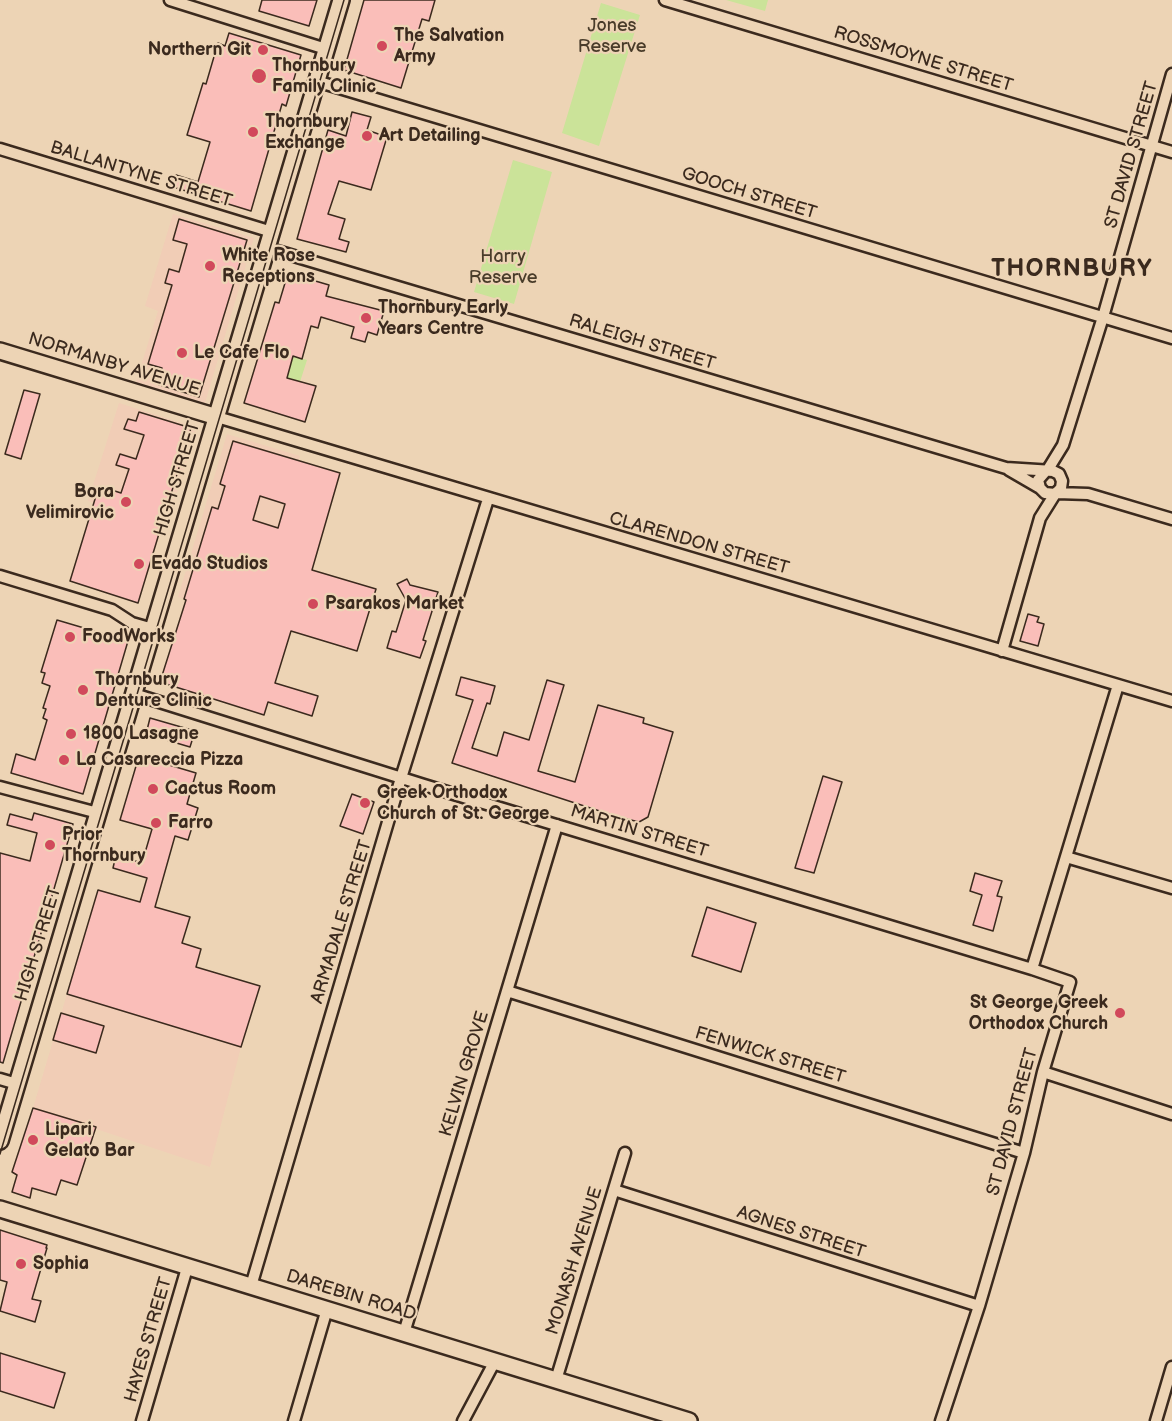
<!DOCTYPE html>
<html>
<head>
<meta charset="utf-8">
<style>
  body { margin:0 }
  canvas { display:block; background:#edd4b5 }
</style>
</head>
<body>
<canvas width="1172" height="1421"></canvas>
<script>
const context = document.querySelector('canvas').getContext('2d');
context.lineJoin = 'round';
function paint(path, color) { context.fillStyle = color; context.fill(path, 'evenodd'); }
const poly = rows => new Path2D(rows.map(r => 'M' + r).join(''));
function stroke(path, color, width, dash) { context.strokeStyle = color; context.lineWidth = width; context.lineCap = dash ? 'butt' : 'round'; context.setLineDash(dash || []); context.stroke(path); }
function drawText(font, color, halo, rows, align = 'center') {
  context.font = font + ' "Balsamiq Sans",sans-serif'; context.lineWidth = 4.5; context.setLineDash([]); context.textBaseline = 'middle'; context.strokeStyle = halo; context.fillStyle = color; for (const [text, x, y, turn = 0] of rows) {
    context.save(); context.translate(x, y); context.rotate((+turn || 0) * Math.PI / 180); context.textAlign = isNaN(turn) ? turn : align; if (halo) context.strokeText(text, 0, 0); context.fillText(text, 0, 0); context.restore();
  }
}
paint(poly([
  [173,214,254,238,205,403,136,382,158,311,145,306],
  [119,403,197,428,167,525,88,501],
  [227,434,300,456,250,619,178,597],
  [67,994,241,1047,210,1167,33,1108]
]), '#f1cdb6');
paint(poly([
  [726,0,768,0,765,11],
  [601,3,640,15,599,146,562,133],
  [513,160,552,172,514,304,474,292],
  [281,352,307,360,300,382,275,374]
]), '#cbe399');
const building = poly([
  [262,0,317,0,309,26,259,11,262,0],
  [364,0,435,0,429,21,422,19,401,88,344,70,364,0],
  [229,33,301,55,286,106,282,104,251,211,173,187,176,175,198,182,210,142,187,135,203,83,206,84,218,43,225,46,229,33],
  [352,112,371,117,367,130,387,137,371,190,339,181,328,214,345,219,339,239,349,242,346,252,297,239,328,130,346,136,352,112],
  [179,219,247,240,199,397,157,384,162,368,148,364,172,285,165,283,169,269,179,272,187,244,173,240,179,219],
  [288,273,329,285,326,296,384,311,377,335,368,332,365,342,351,338,354,327,321,317,318,328,311,326,302,359,293,356,287,378,316,386,305,422,244,403,275,302,279,303,288,273],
  [24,390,40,394,21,459,5,454,24,390],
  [139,412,191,428,138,603,70,581,99,486,121,493,129,469,116,465,120,454,136,459,144,435,124,429,128,419,136,421,139,412],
  [233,441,340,473,312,570,376,589,357,651,291,631,275,683,318,696,312,716,268,702,264,715,160,682,186,600,184,599,212,507,218,509,225,486,220,484,233,441],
  [260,496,285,504,278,528,253,520,260,496],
  [407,579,410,585,438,592,423,640,426,641,420,658,387,648,392,631,396,632,406,600,397,584,407,579],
  [1028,614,1039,617,1037,622,1044,624,1038,646,1020,641,1028,614],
  [57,620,128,641,83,794,11,773,16,754,35,760,47,720,43,718,46,709,43,708,50,686,42,683,45,673,41,672,57,620],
  [461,677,495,686,490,704,487,703,472,748,497,756,504,732,529,740,547,680,564,685,538,771,575,782,598,705,644,718,643,723,673,732,648,817,639,822,615,816,452,763,473,700,456,695,461,677],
  [150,718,195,731,190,747,146,734,150,718],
  [139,756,196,773,187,804,198,808,188,840,175,836,155,907,190,917,182,943,201,949,196,967,260,986,241,1047,67,994,98,890,140,902,147,878,113,868,116,855,142,863,152,829,120,820,139,756],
  [823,776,842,782,814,873,795,868,823,776],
  [352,794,374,802,363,834,340,826,352,794],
  [34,813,73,824,3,1063,0,1062,0,853,30,861,37,833,7,825,10,814,32,820,34,813],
  [975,873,1002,881,997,896,1002,897,993,931,973,925,982,895,970,891,975,873],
  [707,907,756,923,741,972,692,956,707,907],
  [61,1013,104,1026,96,1053,53,1040,61,1013],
  [33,1108,96,1127,77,1185,61,1180,56,1195,32,1188,30,1198,12,1192,17,1175,12,1172,33,1108],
  [0,1230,47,1245,46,1248,47,1248,32,1299,41,1301,35,1322,0,1311,7,1282,0,1280,0,1230],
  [0,1353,65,1373,54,1408,0,1391,0,1353]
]);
paint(building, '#fabeb9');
stroke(building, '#3b2a1e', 1.5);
const minor = poly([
  [170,0,326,49],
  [665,0,1172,152],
  [316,81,1172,338],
  [0,149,272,232],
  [267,248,1006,468,1053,471,1059,474,1062,481,1061,488,1055,494,1045,493,1040,488,1038,480,1045,472],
  [217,417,1172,701],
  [1009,470,1040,488],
  [1047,471,1063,445,1103,317,1172,74],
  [1057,493,1088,494,1172,519],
  [0,576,112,610,132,623,153,629],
  [1002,651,1040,518,1055,494],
  [134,694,424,785,1032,969,1070,982,1043,1072,1024,1153,979,1306,941,1421],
  [0,787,98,813],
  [1066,857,1172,888],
  [1032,969,1118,685],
  [507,991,1024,1153],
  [1043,1072,1172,1114],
  [0,1079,17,1084],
  [614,1190,979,1306],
  [251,1286,401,778,488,499],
  [404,1333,557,825],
  [556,1380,625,1153],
  [142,1421,187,1268],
  [294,1421,327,1309],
  [463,1421,495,1361],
  [1156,1421,1172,1367]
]);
const secondary = poly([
  [0,351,217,417],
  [0,1141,341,0],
  [0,1209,689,1421]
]);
stroke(minor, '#3b2a1e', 15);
stroke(secondary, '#3b2a1e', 20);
stroke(minor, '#edd4b5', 10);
stroke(secondary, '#edd4b5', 15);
stroke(poly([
  [0,1154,344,0]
]), '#3b2a1e', 1.5);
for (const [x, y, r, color] of [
  [382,46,6,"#d1495b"],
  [263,50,6,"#d1495b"],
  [259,76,8,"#d1495b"],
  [253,132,6,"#d1495b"],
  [367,136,6,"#d1495b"],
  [210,266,6,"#d1495b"],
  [366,318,6,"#d1495b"],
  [182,353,6,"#d1495b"],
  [126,502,6,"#d1495b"],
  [139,564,6,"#d1495b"],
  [313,604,6,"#d1495b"],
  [70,637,6,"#d1495b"],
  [83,690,6,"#d1495b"],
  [71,734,6,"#d1495b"],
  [64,760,6,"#d1495b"],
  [153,789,6,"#d1495b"],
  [365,803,6,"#d1495b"],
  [156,823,6,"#d1495b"],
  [50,845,6,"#d1495b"],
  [1120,1013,6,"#d1495b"],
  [33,1140,6,"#d1495b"],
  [21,1264,6,"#d1495b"]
]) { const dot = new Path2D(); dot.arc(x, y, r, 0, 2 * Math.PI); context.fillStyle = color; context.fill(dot); stroke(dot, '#edd4b5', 2); }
drawText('18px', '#493c2a', '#edd4b5', [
  ["Jones",612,26],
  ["Reserve",612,47],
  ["Harry",503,257],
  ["Reserve",503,278]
]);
drawText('bold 18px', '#3b2a1e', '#edd4b5', [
  ["The Salvation",394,36],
  ["Army",394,57],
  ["Northern Git",251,50,"right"],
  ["Thornbury",272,66],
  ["Family Clinic",272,87],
  ["Thornbury",265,122],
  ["Exchange",265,143],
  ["Art Detailing",379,136],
  ["White Rose",222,256],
  ["Receptions",222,277],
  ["Thornbury Early",378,308],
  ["Years Centre",378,329],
  ["Le Cafe Flo",194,353],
  ["Bora",114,492,"right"],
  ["Velimirovic",114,513,"right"],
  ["Evado Studios",151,564],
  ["Psarakos Market",325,604],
  ["FoodWorks",82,637],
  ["Thornbury",95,680],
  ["Denture Clinic",95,701],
  ["1800 Lasagne",83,734],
  ["La Casareccia Pizza",76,760],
  ["Cactus Room",165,789],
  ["Greek Orthodox",377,793],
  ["Church of St. George",377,814],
  ["Farro",168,823],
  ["Prior",62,835],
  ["Thornbury",62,856],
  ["St George Greek",1108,1003,"right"],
  ["Orthodox Church",1108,1024,"right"],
  ["Lipari",45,1130],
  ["Gelato Bar",45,1151],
  ["Sophia",33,1264]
], 'left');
drawText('18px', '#3b2a1e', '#edd4b5', [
  ["ROSSMOYNE STREET",923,60,17],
  ["ST DAVID STREET",1132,155,-74],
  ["BALLANTYNE STREET",141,175,17],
  ["GOOCH STREET",749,194,17],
  ["RALEIGH STREET",642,343,17],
  ["NORMANBY AVENUE",114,365,17],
  ["HIGH STREET",178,479,-73],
  ["CLARENDON STREET",699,544,16],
  ["MARTIN STREET",639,832,17],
  ["ARMADALE STREET",342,922,-73],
  ["HIGH STREET",39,944,-73],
  ["FENWICK STREET",770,1056,17],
  ["KELVIN GROVE",465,1074,-73],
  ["ST DAVID STREET",1013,1122,-75],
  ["AGNES STREET",801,1233,18],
  ["MONASH AVENUE",575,1261,-73],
  ["DAREBIN ROAD",351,1296,17],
  ["HAYES STREET",149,1340,-74]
]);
context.letterSpacing = '1.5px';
drawText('bold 24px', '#3b2a1e', '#edd4b5', [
  ["THORNBURY",1072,270]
]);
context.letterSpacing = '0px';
</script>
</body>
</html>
